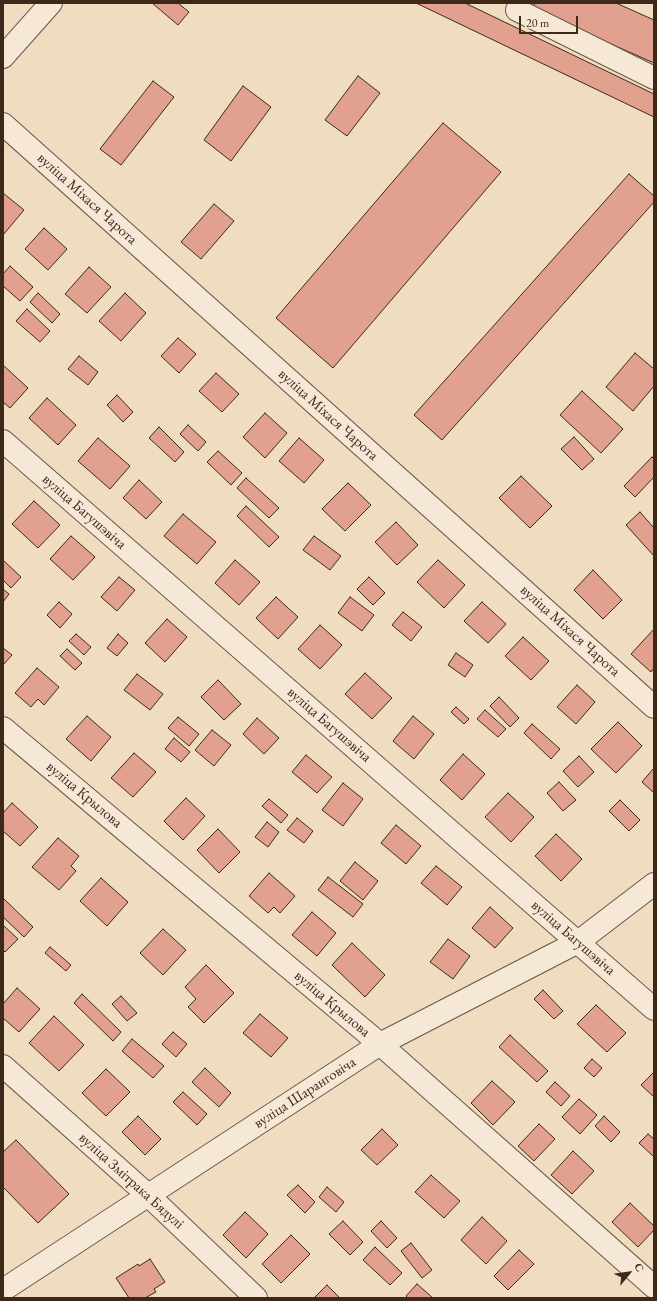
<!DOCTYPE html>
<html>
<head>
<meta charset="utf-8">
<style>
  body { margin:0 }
  #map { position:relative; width:657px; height:1301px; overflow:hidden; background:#f0dcc1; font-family:"EB Garamond",serif }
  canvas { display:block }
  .frame { position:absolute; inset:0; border:4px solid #3d291a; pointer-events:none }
  .north { position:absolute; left:609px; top:1253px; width:40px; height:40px; -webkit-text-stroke:3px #f5e8d7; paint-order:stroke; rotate:61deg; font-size:11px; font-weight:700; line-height:16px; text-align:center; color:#3d291a }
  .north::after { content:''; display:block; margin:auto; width:14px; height:18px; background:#3d291a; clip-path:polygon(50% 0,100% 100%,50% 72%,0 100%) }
  .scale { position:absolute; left:519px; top:16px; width:59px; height:18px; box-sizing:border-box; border:2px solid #3d291a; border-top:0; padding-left:5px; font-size:12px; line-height:14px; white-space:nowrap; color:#3d291a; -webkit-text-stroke:3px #f5e8d7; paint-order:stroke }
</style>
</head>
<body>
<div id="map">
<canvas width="657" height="1301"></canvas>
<div class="frame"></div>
<div class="north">С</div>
<div class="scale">20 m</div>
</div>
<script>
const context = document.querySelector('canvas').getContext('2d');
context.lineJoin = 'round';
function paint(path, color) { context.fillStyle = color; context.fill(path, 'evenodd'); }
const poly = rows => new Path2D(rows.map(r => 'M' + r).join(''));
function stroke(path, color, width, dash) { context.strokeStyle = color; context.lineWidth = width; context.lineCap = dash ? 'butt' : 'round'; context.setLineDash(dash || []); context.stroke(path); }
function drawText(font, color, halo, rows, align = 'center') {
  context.font = font + ' "EB Garamond",serif'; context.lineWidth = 4; context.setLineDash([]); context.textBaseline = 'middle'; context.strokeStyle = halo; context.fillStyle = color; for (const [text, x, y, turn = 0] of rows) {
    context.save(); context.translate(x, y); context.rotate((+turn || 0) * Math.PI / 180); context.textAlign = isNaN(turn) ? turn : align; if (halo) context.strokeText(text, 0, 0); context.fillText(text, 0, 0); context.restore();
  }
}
const building = poly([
  [152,3,178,3,189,12,178,25,152,3],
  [416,3,465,3,654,94,654,117,416,3],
  [535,3,616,3,654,20,654,63,532,9,535,3],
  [358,76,380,93,347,136,325,120,358,76],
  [153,81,174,97,121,165,100,149,153,81],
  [243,86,271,107,231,161,204,140,243,86],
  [443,123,501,172,333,368,276,318,443,123],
  [629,174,654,196,654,202,442,440,414,415,629,174],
  [3,193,24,210,3,235,3,193],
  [214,204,234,221,201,259,181,242,214,204],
  [44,228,67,249,48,270,25,249,44,228],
  [10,266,33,287,20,301,3,286,3,274,10,266],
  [89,267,111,287,87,313,65,294,89,267],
  [38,293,60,314,52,323,30,302,38,293],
  [125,293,146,313,121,341,99,321,125,293],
  [27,309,50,331,40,342,16,321,27,309],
  [178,338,196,354,179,373,161,356,178,338],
  [635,353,654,369,654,386,633,411,606,387,635,353],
  [79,356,98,372,88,385,68,369,79,356],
  [3,365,28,388,10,408,3,402,3,365],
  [216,373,239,394,222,412,199,391,216,373],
  [582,391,623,429,601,453,560,415,582,391],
  [117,395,133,412,123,422,107,405,117,395],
  [47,398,76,425,58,445,29,418,47,398],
  [265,413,287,433,265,458,243,437,265,413],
  [188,425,206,442,198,451,180,434,188,425],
  [159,427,184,452,175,462,149,438,159,427],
  [574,437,594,459,582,470,561,449,574,437],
  [98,438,130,466,110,489,78,461,98,438],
  [299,438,324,460,304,483,279,461,299,438],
  [218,451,242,473,231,485,207,462,218,451],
  [652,457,654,459,654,477,635,497,624,486,652,457],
  [521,476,552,506,530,528,499,498,521,476],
  [246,478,279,508,269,518,237,488,246,478],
  [139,480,162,502,146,519,123,498,139,480],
  [348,483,371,505,345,531,322,509,348,483],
  [34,501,60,525,38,548,12,524,34,501],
  [246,506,279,537,269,547,237,516,246,506],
  [640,512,654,528,654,556,626,525,640,512],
  [183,514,216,542,197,564,164,536,183,514],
  [396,522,418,545,397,565,375,542,396,522],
  [71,536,95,557,73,580,50,559,71,536],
  [314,536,341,556,330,570,303,550,314,536],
  [3,560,21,577,11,588,3,580,3,560],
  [235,560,260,582,239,605,215,583,235,560],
  [438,560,465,585,444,608,417,582,438,560],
  [593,570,622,600,603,619,574,590,593,570],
  [119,577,135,590,117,611,101,597,119,577],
  [369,577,385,593,373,605,357,589,369,577],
  [3,589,9,594,3,602,3,589],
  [276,597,298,617,278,639,256,618,276,597],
  [350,597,374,615,362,631,338,613,350,597],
  [59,602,72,614,60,628,47,615,59,602],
  [482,602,506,624,488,643,464,621,482,602],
  [403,612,422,627,411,641,392,625,403,612],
  [167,619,187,637,165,662,145,643,167,619],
  [320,625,342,645,320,669,298,649,320,625],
  [654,629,654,668,651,672,631,654,654,629],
  [76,634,91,647,84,655,69,641,76,634],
  [118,634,128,643,117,656,107,648,118,634],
  [523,637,549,661,531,680,505,656,523,637],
  [3,648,12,655,3,665,3,648],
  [67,649,82,663,75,670,60,656,67,649],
  [456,653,473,665,465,677,448,665,456,653],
  [37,668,59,687,44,705,38,699,31,707,15,693,37,668],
  [365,673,392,698,372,719,345,694,365,673],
  [137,674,163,694,150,710,124,690,137,674],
  [218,680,241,704,224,720,201,697,218,680],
  [577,685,595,702,576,724,557,707,577,685],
  [499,697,519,718,510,727,490,706,499,697],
  [456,707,469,719,464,724,451,712,456,707],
  [485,710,506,729,498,737,477,719,485,710],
  [87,716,111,737,91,761,66,739,87,716],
  [413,716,434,734,414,759,393,741,413,716],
  [178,717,199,734,189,746,168,728,178,717],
  [257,718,279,738,264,754,243,734,257,718],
  [618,722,642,746,616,773,591,749,618,722],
  [532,724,560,749,551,759,524,733,532,724],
  [212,730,231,745,214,766,195,750,212,730],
  [174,738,190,752,181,762,165,749,174,738],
  [134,753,156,772,133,797,111,778,134,753],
  [463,754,485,774,462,800,440,780,463,754],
  [306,755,332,777,317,793,292,772,306,755],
  [579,756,594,772,578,787,563,771,579,756],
  [654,768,654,793,642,782,654,768],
  [559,782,576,800,563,811,547,793,559,782],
  [343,783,363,799,343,826,322,810,343,783],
  [508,793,534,817,511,842,485,817,508,793],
  [186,798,205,816,183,840,164,821,186,798],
  [269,799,288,815,281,823,262,806,269,799],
  [620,800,640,820,629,831,609,811,620,800],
  [12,803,38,827,20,846,3,831,3,813,12,803],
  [297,818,313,831,304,843,287,830,297,818],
  [267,822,279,832,268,847,255,837,267,822],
  [396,825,421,846,406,864,381,843,396,825],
  [218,829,240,852,219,873,197,850,218,829],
  [556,834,582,859,561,881,535,856,556,834],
  [58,838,79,856,71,866,76,871,59,890,32,867,58,838],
  [355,862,378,881,363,900,340,881,355,862],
  [436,866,462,887,447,905,421,883,436,866],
  [269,873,295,896,280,913,274,907,268,913,249,896,269,873],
  [328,877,363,904,353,917,318,890,328,877],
  [101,878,128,902,107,926,80,901,101,878],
  [3,898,33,927,24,937,3,917,3,898],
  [490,907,513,928,495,948,472,928,490,907],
  [312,912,336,933,317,956,292,935,312,912],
  [3,925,18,939,5,952,3,950,3,925],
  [163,929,186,950,163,975,140,953,163,929],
  [448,939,470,956,453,979,430,962,448,939],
  [352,943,385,975,365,997,332,965,352,943],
  [50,947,71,965,66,971,45,953,50,947],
  [206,965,234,993,204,1023,188,1007,196,999,185,987,206,965],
  [17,988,40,1009,19,1032,3,1018,3,1004,17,988],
  [543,990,563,1011,554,1019,534,999,543,990],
  [82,994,121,1032,113,1041,74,1003,82,994],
  [121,996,137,1013,127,1021,112,1004,121,996],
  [596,1005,626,1033,607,1052,577,1024,596,1005],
  [260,1014,288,1038,271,1057,243,1033,260,1014],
  [54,1016,84,1045,59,1071,29,1043,54,1016],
  [173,1032,187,1044,176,1057,162,1044,173,1032],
  [510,1035,548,1071,537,1082,499,1047,510,1035],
  [132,1039,164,1066,153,1078,122,1051,132,1039],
  [592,1059,602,1068,594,1077,584,1068,592,1059],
  [205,1068,231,1093,219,1107,192,1082,205,1068],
  [106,1069,130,1092,106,1116,82,1093,106,1069],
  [654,1072,654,1097,641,1085,654,1072],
  [492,1081,515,1102,493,1125,471,1103,492,1081],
  [555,1082,570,1096,561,1106,546,1092,555,1082],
  [183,1092,207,1114,197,1125,173,1102,183,1092],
  [579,1099,597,1115,580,1134,562,1117,579,1099],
  [138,1116,161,1139,145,1155,122,1132,138,1116],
  [604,1116,620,1132,611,1142,595,1126,604,1116],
  [539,1124,555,1139,534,1161,518,1146,539,1124],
  [382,1129,398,1145,377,1165,361,1150,382,1129],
  [648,1134,654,1139,654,1157,639,1143,648,1134],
  [16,1140,69,1194,38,1223,3,1187,3,1152,16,1140],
  [573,1151,594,1171,572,1194,551,1175,573,1151],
  [431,1175,460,1201,444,1218,415,1192,431,1175],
  [298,1185,315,1202,305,1213,287,1195,298,1185],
  [327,1187,344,1202,336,1212,319,1197,327,1187],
  [630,1203,654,1226,654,1230,638,1247,612,1222,630,1203],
  [245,1212,268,1234,246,1258,223,1235,245,1212],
  [482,1217,507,1241,486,1264,461,1240,482,1217],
  [343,1221,363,1242,350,1255,329,1234,343,1221],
  [381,1221,397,1238,387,1248,371,1231,381,1221],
  [291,1235,310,1254,281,1283,262,1264,291,1235],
  [411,1243,432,1270,422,1278,401,1251,411,1243],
  [375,1247,402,1273,390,1285,363,1260,375,1247],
  [519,1250,534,1264,508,1290,494,1276,519,1250],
  [150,1259,165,1282,154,1289,156,1292,145,1298,129,1298,116,1278,138,1264,139,1266,150,1259],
  [417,1284,433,1298,408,1298,406,1296,417,1284],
  [327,1285,340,1298,314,1298,327,1285]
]);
paint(building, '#e2a18f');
stroke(building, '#3d291a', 1);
const minor = poly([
  [517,10,654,78],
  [3,57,51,3],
  [3,124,654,707],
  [3,441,654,1009],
  [3,728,380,1044,654,1287],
  [3,1066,149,1196,256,1298],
  [3,1290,380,1044,578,942,654,884]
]);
stroke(minor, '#6a5644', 24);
stroke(minor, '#f5e8d7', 22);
drawText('15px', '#3d291a', '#f5e8d7', [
  ["вуліца Міхася Чарота",87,199,42],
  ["вуліца Міхася Чарота",328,415,42],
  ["вуліца Багушэвіча",84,512,41],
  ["вуліца Міхася Чарота",570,631,42],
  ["вуліца Багушэвіча",329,725,41],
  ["вуліца Крылова",84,795,40],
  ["вуліца Багушэвіча",573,938,41],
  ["вуліца Крылова",332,1004,40],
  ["вуліца Шаранговіча",305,1093,-33],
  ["вуліца Змітрака Бядулі",131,1181,42]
]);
</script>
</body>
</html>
